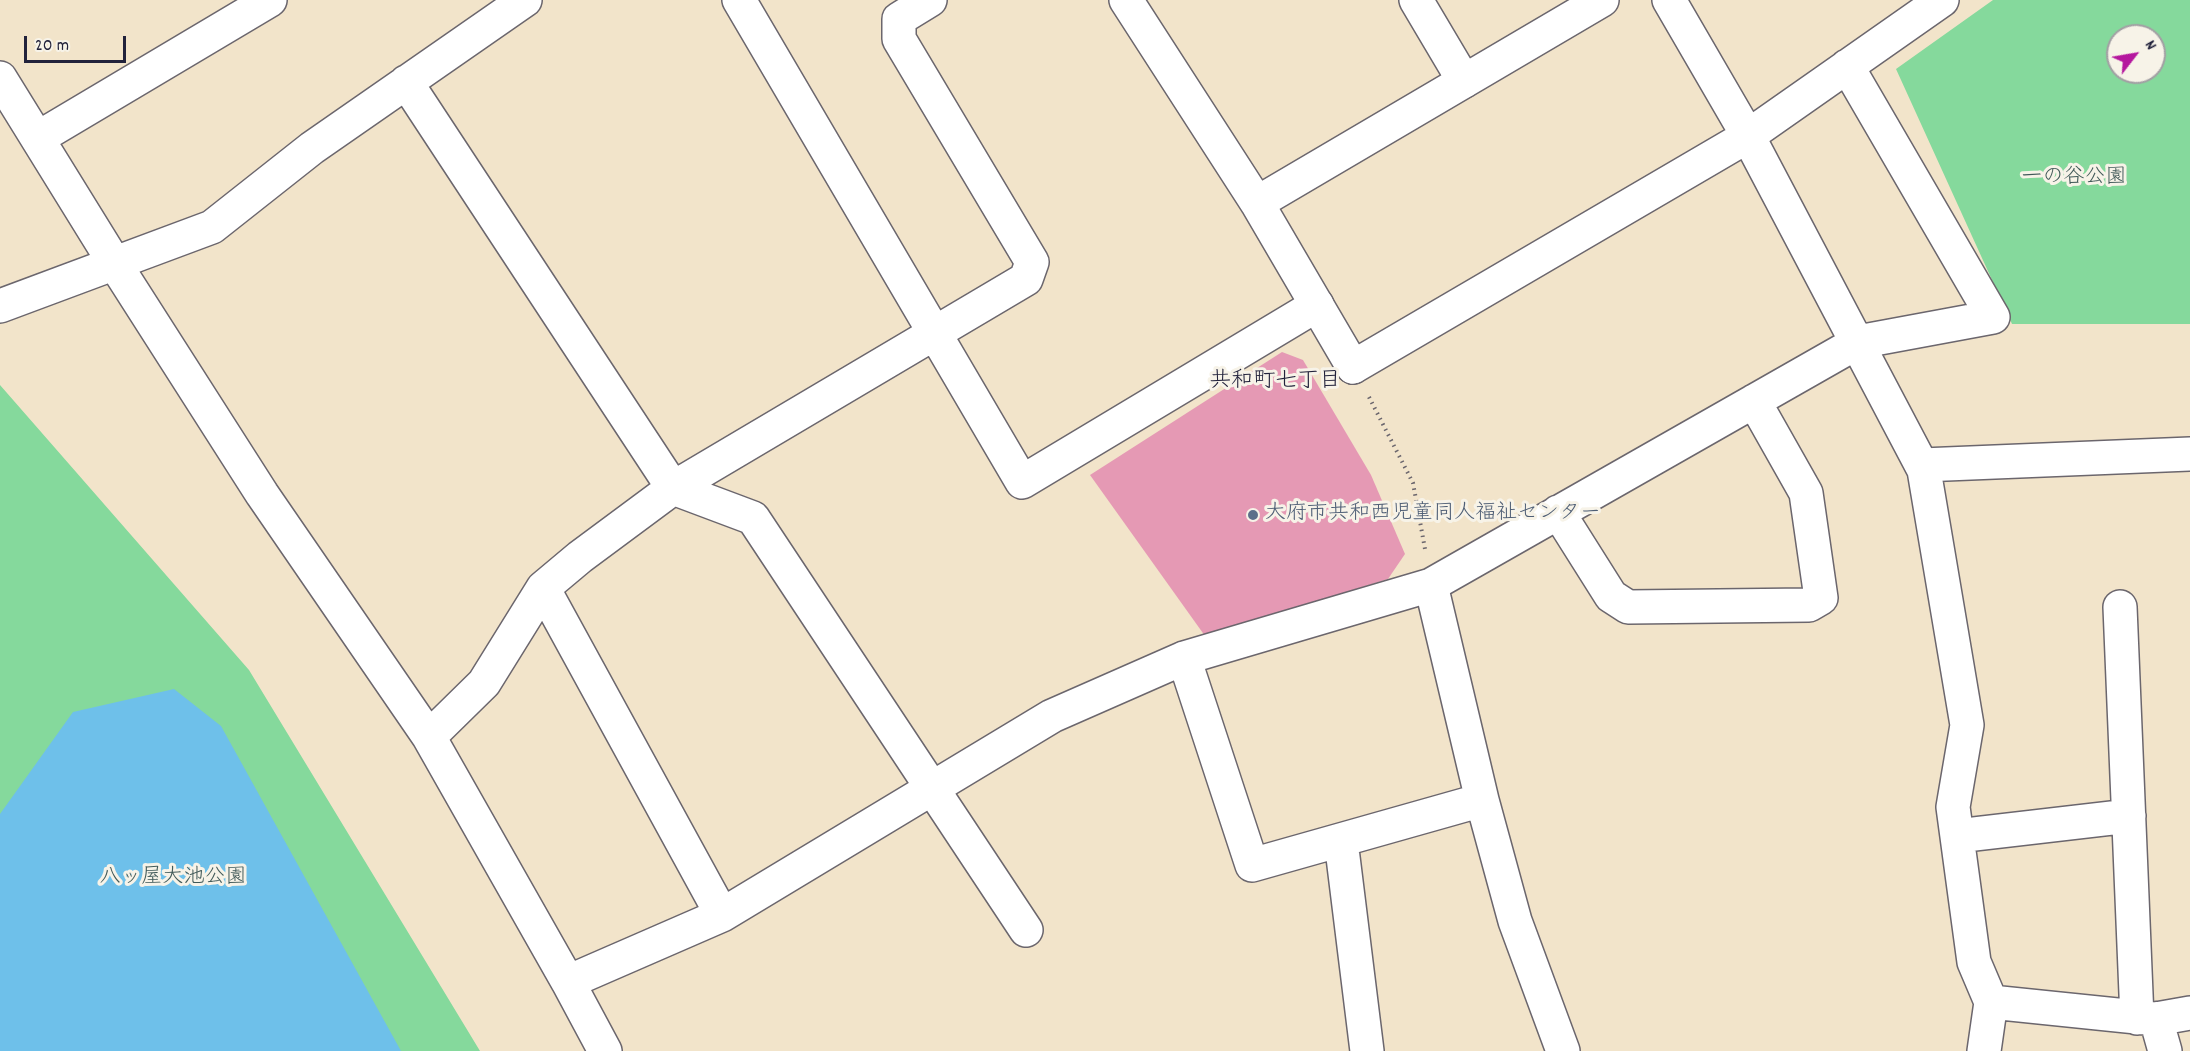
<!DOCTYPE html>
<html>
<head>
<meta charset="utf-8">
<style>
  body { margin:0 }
  #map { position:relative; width:2190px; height:1051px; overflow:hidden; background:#f2e4ca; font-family:Dekko,sans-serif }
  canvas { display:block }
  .north { position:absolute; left:2106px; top:24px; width:60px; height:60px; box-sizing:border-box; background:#f7f3e8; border:2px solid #a29fa3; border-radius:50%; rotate:59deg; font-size:16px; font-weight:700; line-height:24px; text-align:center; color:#22223b }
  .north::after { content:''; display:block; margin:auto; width:21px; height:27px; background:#b5179e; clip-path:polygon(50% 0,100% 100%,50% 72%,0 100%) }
  .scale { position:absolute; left:24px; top:36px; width:102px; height:27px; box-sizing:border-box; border:3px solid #22223b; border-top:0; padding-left:8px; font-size:18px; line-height:21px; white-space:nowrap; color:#22223b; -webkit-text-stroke:4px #f7f3e8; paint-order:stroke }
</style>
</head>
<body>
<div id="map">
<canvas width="2190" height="1051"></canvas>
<div class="north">N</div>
<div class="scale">20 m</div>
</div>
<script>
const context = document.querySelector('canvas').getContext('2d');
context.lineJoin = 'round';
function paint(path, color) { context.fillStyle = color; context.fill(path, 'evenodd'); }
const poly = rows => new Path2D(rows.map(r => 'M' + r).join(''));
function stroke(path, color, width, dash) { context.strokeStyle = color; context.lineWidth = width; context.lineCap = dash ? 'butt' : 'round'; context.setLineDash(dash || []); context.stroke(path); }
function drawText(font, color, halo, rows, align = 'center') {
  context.font = font + ' Dekko,"Klee One",sans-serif'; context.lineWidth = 6; context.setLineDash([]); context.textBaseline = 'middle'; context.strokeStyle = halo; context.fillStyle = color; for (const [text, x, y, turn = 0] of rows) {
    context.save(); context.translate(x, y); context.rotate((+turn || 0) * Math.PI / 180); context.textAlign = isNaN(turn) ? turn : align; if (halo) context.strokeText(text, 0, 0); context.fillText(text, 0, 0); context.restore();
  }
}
paint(poly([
  [1993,0,2190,0,2190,324,2012,324,1896,69],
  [2118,36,2154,36,2154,72,2118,72],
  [0,385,249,670,480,1051,0,1051]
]), '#85d99c');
paint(poly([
  [174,689,221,726,401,1051,0,1051,0,814,73,712]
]), '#6ec0ea');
paint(poly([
  [1282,352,1303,360,1371,475,1405,554,1388,579,1205,636,1090,475]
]), '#e599b4');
const street = poly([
  [739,0,1022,482,1317,305],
  [1416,0,1464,81],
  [1669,0,1748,136,1924,470,1967,725,1953,807,1974,962,1991,1002,1984,1051],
  [0,78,115,264,262,494,429,737,568,982,605,1051],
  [406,82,673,488,753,518,1026,930],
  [38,138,270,0],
  [0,306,212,227,312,148,525,0],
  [1353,367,1748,136,1942,0],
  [1922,465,2190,454],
  [1558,512,1611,596,1628,607,1809,605,1821,598,1806,493,1754,401],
  [543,588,722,915],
  [2120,607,2137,1018],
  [1184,658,1252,865,1482,800,1431,585],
  [429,737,484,683,543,588,580,557,673,488,1026,279,1032,262,899,39,899,19,930,0],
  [1482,800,1515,921,1563,1051],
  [1957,836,2129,816],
  [1341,841,1367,1051],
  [568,982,722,915,1052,716,1184,658,1431,585,1858,342,1993,317,1847,66],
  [1991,1002,2156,1019,2190,1013],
  [2156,1019,2165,1051]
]);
const secondary = poly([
  [1126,0,1257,203,1353,367],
  [1257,203,1602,0]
]);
stroke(street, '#6b666d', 36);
stroke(secondary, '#6b666d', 36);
stroke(poly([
  [1369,397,1413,483,1425,549]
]), '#6b666d', 4, [1.5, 4.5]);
stroke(street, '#fff', 33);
stroke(secondary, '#fff', 33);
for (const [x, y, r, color] of [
  [1253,515,6,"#5c6f8a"]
]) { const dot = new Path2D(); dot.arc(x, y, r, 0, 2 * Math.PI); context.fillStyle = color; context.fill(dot); stroke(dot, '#f7f3e8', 2); }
drawText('21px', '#405958', '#f7f3e8', [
  ["一の谷公園",2074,179],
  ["八ッ屋大池公園",173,879]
]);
drawText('21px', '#4e5e75', '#f7f3e8', [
  ["大府市共和西児童同人福祉センター",1265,515]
], 'left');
drawText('22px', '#22223b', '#f7f3e8', [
  ["共和町七丁目",1275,383]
]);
</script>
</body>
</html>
